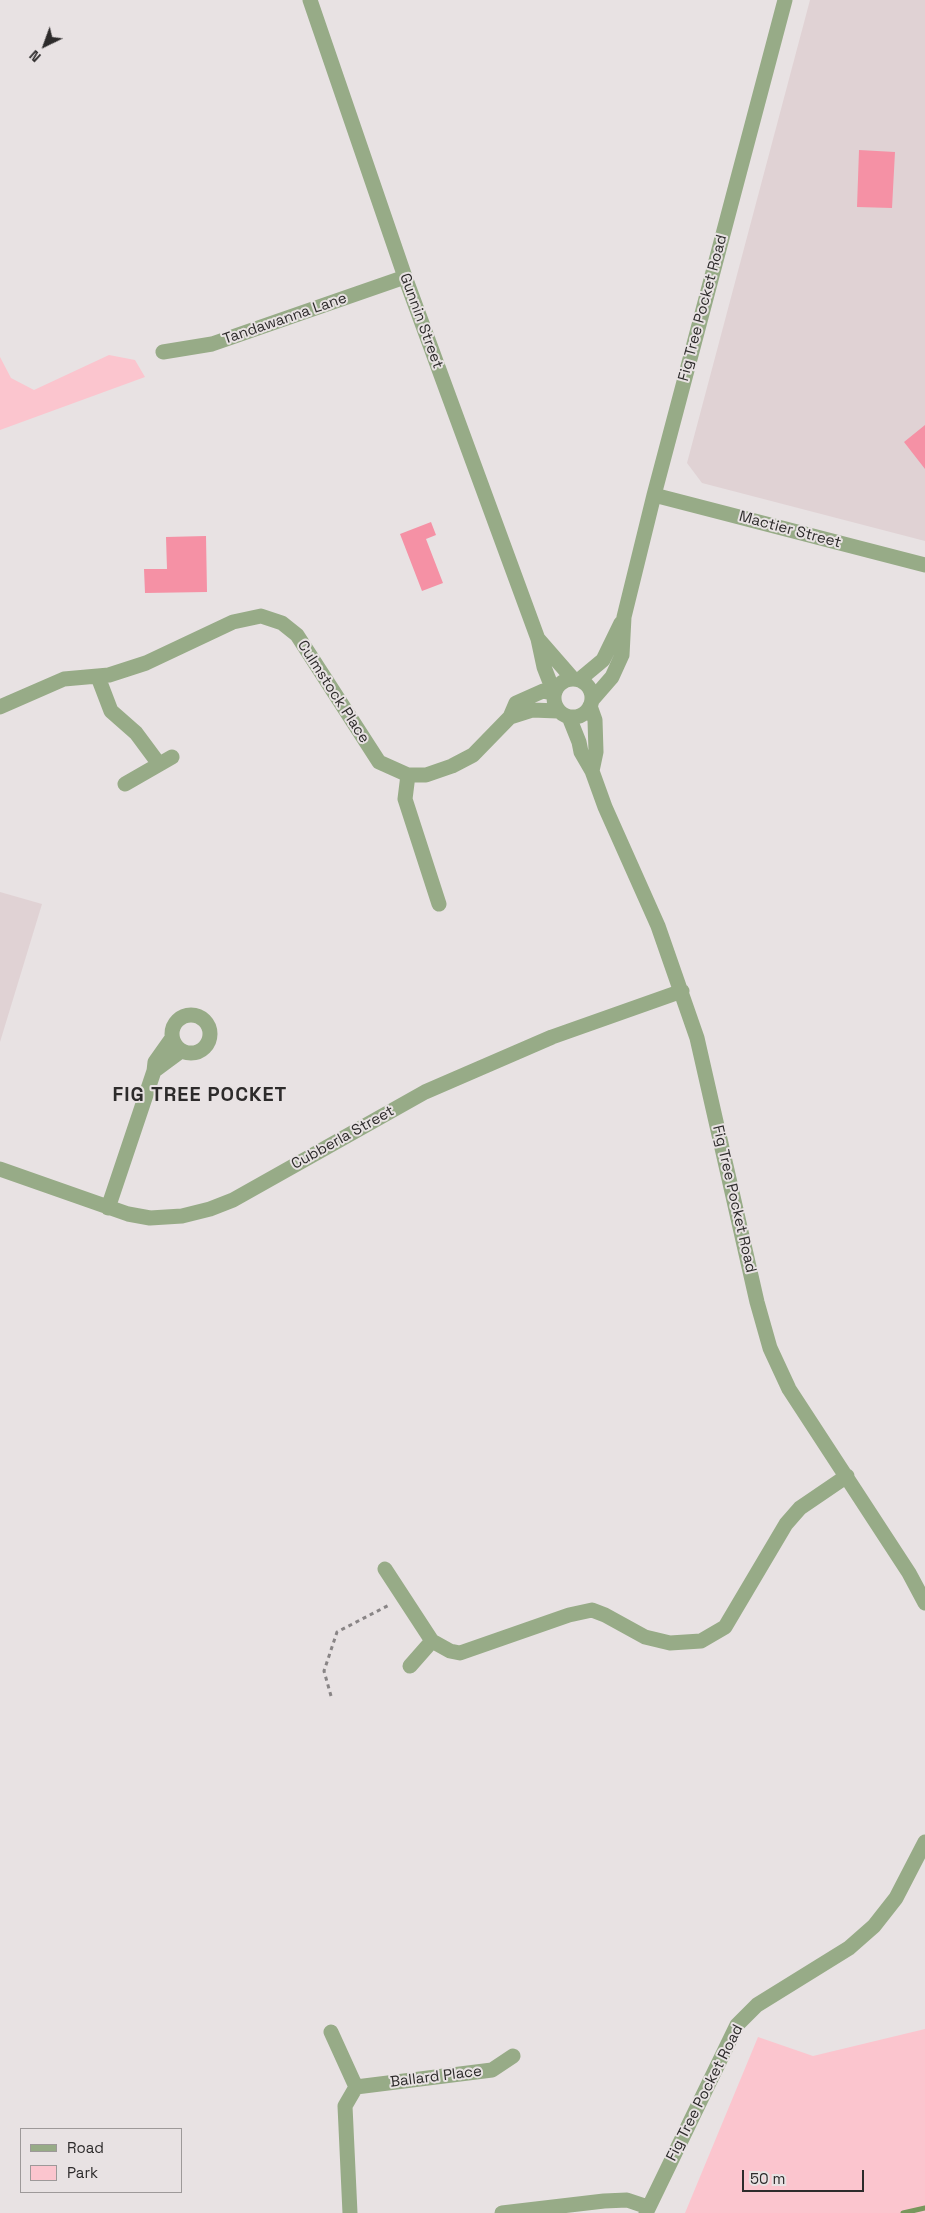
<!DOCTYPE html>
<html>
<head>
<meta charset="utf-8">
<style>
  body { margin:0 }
  #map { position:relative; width:925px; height:2213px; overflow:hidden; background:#e8e2e3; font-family:"Space Grotesk",sans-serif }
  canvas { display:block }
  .legend { position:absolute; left:20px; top:2128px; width:162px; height:65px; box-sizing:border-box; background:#e8e2e3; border:1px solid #9d9999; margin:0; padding:6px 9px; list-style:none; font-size:15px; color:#2d2b2b }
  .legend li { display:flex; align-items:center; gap:10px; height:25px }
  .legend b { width:25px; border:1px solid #9d9999 }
  .north { position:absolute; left:20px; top:20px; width:50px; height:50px; -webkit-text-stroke:4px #e8e2e3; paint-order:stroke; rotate:222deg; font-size:14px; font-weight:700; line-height:20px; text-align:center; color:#2d2b2b }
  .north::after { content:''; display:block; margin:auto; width:18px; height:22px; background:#2d2b2b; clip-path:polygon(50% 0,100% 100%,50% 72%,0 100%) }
  .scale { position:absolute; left:742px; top:2170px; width:122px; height:22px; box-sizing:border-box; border:2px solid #2d2b2b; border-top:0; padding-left:6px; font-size:15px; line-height:18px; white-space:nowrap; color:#2d2b2b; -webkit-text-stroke:4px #e8e2e3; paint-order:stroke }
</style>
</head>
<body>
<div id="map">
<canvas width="925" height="2213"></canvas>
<ul class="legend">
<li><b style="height:6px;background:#97ab87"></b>Road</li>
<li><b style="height:14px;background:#fbc5ce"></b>Park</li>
</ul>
<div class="north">N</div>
<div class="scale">50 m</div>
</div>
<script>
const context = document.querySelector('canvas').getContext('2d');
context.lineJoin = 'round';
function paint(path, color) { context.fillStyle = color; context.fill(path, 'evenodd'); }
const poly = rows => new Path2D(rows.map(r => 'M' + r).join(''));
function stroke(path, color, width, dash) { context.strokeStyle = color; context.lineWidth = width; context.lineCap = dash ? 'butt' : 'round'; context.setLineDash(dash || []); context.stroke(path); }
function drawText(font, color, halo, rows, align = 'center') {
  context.font = font + ' "Space Grotesk",sans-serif'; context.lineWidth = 4; context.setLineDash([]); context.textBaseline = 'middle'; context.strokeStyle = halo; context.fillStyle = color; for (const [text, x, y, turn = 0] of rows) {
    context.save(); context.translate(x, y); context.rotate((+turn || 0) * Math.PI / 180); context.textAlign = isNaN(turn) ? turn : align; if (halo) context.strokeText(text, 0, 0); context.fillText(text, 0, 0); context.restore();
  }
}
paint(poly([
  [810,0,925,0,925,541,702,483,687,463],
  [0,892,42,904,0,1042]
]), '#e0d2d4');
paint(poly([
  [109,355,135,360,145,377,0,430,0,357,11,378,34,390],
  [925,2029,925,2213,685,2213,758,2037,813,2056]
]), '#fbc5ce');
stroke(poly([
  [903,2213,925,2208]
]), '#78975c', 5);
paint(poly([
  [859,150,895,152,892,208,857,207],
  [925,425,925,469,904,442],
  [431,522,436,535,426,539,443,583,422,591,400,534],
  [206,536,207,592,145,593,144,569,167,569,166,537]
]), '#f591a5');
stroke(poly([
  [331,1696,324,1671,337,1632,391,1604]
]), '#898586', 3, [4, 4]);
stroke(poly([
  [310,0,405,277,538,639,544,667,551,685,556,689],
  [163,352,212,344,405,277],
  [654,495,925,565],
  [539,640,573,679],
  [98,677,111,711,136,733,159,764],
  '554 698a19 19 0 1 1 38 0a19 19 0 1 1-38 0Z',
  [579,680,603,660,621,623],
  [592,700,612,677,622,655,624,617,654,495,785,0],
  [590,706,595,720,596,752,592,771],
  [0,707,64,679,109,675,146,663,233,622,261,616,282,623,297,635,379,762,408,775,426,775,452,766,473,755,510,717,516,703,543,691,554,693],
  [510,717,532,710,558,711],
  [569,717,579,742,581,752,592,771,605,807,658,926,697,1038,757,1302,770,1348,789,1389,909,1573,925,1603],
  [408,775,405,799,439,904],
  [125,784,172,757],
  '172 1034a19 19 0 1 1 38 0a19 19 0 1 1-38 0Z',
  [154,1071,181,1051],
  [0,1169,128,1214,150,1218,182,1216,210,1209,233,1200,425,1092,552,1037,682,991],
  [108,1208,154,1071,155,1062,172,1038],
  [385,1569,432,1641,450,1651,460,1653,569,1615,592,1610,605,1615,645,1637,670,1643,701,1641,725,1627,786,1524,800,1508,847,1476],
  [410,1666,432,1641],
  [331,2032,356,2087,345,2106,350,2213],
  [356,2087,492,2070,513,2056],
  [502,2213,604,2201,627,2200,648,2207],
  [646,2213,737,2025,757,2005,849,1948,874,1926,896,1898,925,1842]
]), '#97ab87', 15);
drawText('15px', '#2d2b2b', '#e8e2e3', [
  ["Fig Tree Pocket Road",703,308,-75],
  ["Tandawanna Lane",285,319,-19],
  ["Gunnin Street",421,321,70],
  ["Mactier Street",790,530,15],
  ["Culmstock Place",333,692,57],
  ["Cubberla Street",343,1138,-29],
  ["Fig Tree Pocket Road",734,1199,77],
  ["Ballard Place",436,2077,-7],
  ["Fig Tree Pocket Road",705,2093,-63]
]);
context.letterSpacing = '1px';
drawText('bold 20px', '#2d2b2b', '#e8e2e3', [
  ["FIG TREE POCKET",200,1096]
]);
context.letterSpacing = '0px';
</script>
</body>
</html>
